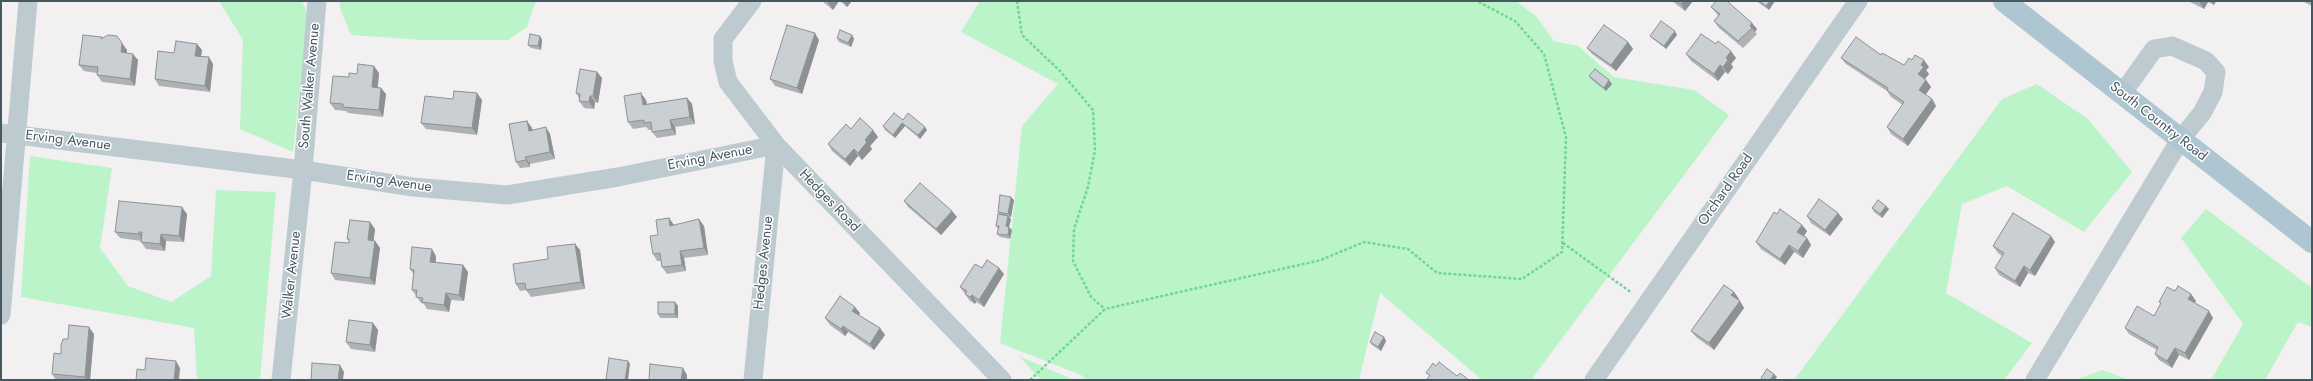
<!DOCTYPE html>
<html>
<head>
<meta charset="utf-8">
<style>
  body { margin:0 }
  #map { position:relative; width:2313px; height:381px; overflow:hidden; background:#f3f0f1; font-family:Jost,sans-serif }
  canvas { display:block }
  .frame { position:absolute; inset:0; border:2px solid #465860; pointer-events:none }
</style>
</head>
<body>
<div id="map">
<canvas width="2313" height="381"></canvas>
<div class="frame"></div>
</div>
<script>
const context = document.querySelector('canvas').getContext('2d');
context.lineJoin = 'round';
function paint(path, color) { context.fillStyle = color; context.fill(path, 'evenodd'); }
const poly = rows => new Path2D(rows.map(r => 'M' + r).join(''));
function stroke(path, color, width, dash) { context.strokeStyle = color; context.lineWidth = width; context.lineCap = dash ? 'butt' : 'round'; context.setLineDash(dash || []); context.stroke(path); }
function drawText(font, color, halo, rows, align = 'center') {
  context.font = font + ' Jost,sans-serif'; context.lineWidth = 3; context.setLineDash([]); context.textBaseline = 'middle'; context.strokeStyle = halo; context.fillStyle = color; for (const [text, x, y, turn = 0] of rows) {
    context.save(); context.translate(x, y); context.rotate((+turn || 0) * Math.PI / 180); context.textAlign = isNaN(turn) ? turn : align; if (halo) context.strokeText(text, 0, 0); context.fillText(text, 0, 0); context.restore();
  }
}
paint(poly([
  [219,1,302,1,308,15,293,152,240,129,243,40],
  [340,1,536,1,527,27,508,40,423,40,351,35,340,8],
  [980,1,1516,1,1536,16,1554,41,1578,46,1614,77,1694,90,1729,115,1531,380,1482,380,1380,293,1359,380,1086,380,1081,375,1000,343,1022,126,1058,84,961,32],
  [2037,84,2088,119,2132,172,2084,232,2007,186,1962,204,1946,293,2032,343,2004,380,1794,380,2002,99],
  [30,156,112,168,100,248,128,286,171,302,211,276,216,190,276,192,260,380,197,380,194,328,21,297],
  [2206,209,2312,288,2312,327,2298,322,2265,380,2211,380,2243,324,2181,238],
  [1019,356,1074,380,1041,380],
  [2102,370,2129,380,2075,380]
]), '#bcf4c9');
stroke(poly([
  [1017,1,1022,35,1060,71,1093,110,1095,150,1088,187,1074,229,1073,261,1091,297,1105,309],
  [1563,243,1632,293],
  [1030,380,1105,309,1321,260,1364,242,1408,249,1437,273,1522,279,1562,252,1566,137,1544,54,1515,21,1477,1]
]), '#70d695', 2.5, [3, 2]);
stroke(poly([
  [752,1,723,39,723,61,728,82,776,145,1002,380],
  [1,133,303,170,413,187,507,195,618,177,776,145],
  [1,315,28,1],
  [281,380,303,170,317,1],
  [753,380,776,145],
  [1594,380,1858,1],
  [2035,380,2180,140,2202,113,2213,92,2216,72,2206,61,2172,46,2154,49,2122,94]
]), '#bdcbd1', 19);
stroke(poly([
  [2004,1,2312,242]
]), '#aec5d2', 22);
paint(poly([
  [822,1,839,1,833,10],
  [840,1,852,1,847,7],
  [1672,1,1693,1,1685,11],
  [1756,1,1775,1,1769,10],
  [2188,1,2216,1,2214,5,2208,2,2204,9],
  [2302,1,2312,1,2312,6],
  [1711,7,1752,23,1757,29,1755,32,1757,34,1743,48,1719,28,1714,21,1718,16,1716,13],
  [852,35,854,39,851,47,839,42,837,38],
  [1677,35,1666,49,1653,39,1650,36],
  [540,36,542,40,541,50,531,48,528,45],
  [103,38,127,50,127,53,138,60,135,86,102,82,97,75,97,73,84,71,79,65],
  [819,40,802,94,775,86,770,79],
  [1628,42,1633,49,1616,71,1592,54,1587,48],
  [197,44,202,50,201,56,213,64,210,92,159,86,155,79,174,53],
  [1686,54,1736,58,1731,64,1733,67,1728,74,1725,72,1718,81,1691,61],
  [1881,55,1904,65,1912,60,1929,67,1926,70,1929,74,1925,79,1931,87,1925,95,1932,99,1936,106,1908,146,1891,134,1887,127,1903,105,1891,97,1887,91,1846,64,1841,58],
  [597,72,602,78,598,103,595,102,594,109,584,108,579,101,579,98,576,93],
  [379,73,378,87,386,94,383,117,348,113,346,111,335,110,330,103,349,77,357,74],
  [1589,76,1612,84,1606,91,1592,80],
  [687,98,692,104,695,124,675,127,676,135,657,138,652,132,652,130,649,130,646,127,633,129,628,122,646,100,647,104],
  [453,99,482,100,477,135,426,129,421,123],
  [903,120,927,130,920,139,905,126,895,138,885,130,883,126],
  [527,121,532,128,532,130,550,134,555,159,530,164,530,167,520,168,516,162],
  [851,129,878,137,870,146,872,149,862,160,858,156,850,166,832,151,828,144],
  [1014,200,1011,217,1009,217,1011,219,1009,227,1012,230,1010,239,1000,237,997,234,998,229,996,226,999,214,998,212],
  [904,201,952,211,957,217,941,235,908,207],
  [1886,206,1889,209,1882,218,1874,212,1872,208],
  [187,214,184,242,166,241,165,251,146,249,141,242,141,241,120,238,115,232],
  [1777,214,1802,225,1807,231,1804,236,1807,238,1811,245,1803,258,1794,252,1785,265,1761,249,1756,242],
  [1807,216,1843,219,1830,236,1811,223],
  [669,218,673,225,704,226,708,255,684,258,686,271,667,274,662,267,661,261,657,261,653,254,658,235],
  [375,229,373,241,375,241,380,248,375,285,335,280,331,273,349,243,349,241,347,239],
  [2055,242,2035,276,2028,273,2020,287,1999,275,1995,268,2002,256,1998,253,1993,246],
  [575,244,580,250,585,289,531,297,526,290,520,291,516,284,548,259],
  [436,256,436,262,463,265,468,272,464,301,451,300,449,312,427,309,424,304,421,303,412,290,414,275,410,269],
  [982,268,999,268,1004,274,984,307,976,302,975,304,970,301,960,287],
  [2175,291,2191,294,2196,301,2194,303,2213,318,2189,360,2179,355,2172,368,2159,360,2155,354,2157,350,2129,334,2125,328,2154,316,2161,305,2159,302],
  [1734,292,1739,299,1738,300,1740,301,1744,308,1714,350,1696,337,1691,331],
  [675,302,678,306,678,318,660,318,658,314],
  [860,313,859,315,880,328,885,335,874,350,848,332,845,336,830,325,825,318],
  [373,323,378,330,375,352,351,349,346,342],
  [94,334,90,380,56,380,52,374,68,339],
  [1384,337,1386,341,1381,351,1372,345,1370,342]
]), '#aeb2b5');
paint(poly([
  [829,1,839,1,833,10,828,3],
  [843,1,852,1,847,7],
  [1683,1,1693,1,1685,11,1681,4],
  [1770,1,1775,1,1769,10,1766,6],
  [2200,1,2208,1,2208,2,2204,9,2200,3],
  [2211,1,2216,1,2214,5],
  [1752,23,1757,29,1755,32,1752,28,1750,26],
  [1675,31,1677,35,1666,49,1664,46],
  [815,33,819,40,802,94,797,88],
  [852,35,854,39,851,47,848,43],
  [540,36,542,40,541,50,538,46],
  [1628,42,1633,49,1616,71,1611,65],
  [122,43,127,50,126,59,121,52],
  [197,44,202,50,200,62,195,56],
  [1731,51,1736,58,1731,64,1733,67,1728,74,1723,67,1726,58],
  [133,54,138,60,135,86,130,79],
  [209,57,213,64,210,92,205,86],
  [1924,60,1929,67,1926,70,1929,74,1923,81,1918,74,1921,65],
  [1720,65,1725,72,1718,81,1714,74],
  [374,66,379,73,377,93,372,87],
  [597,72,602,78,598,103,593,96],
  [1609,80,1612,84,1606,91,1604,88],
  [1926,80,1931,87,1924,97,1919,90],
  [381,88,386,94,383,117,379,110],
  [477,93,482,100,477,135,472,128],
  [641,93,646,100,648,111,643,105],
  [590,96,595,102,594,109,589,102],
  [687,98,692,104,695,124,690,117],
  [1932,99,1936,106,1908,146,1903,139],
  [670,120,675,127,676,135,672,129],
  [527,121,532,128,534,137,529,131],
  [902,123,905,126,895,138,893,135],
  [546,127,550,134,555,159,550,152],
  [925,127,927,130,920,139,918,135],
  [873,130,878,137,870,146,872,149,862,160,858,153,865,140],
  [854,149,858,156,850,166,845,159],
  [525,157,530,164,530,167,526,160],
  [1011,197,1014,200,1011,217,1008,214],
  [1886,206,1889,209,1882,218,1880,214],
  [182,207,187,214,184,242,179,236],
  [952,211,957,217,941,235,936,229],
  [1838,213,1843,219,1830,236,1825,230],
  [1008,216,1011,219,1009,227,1012,230,1010,239,1008,235,1006,226],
  [669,218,674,225,670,226],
  [699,219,704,226,708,255,704,248],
  [370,222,375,229,373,247,368,240],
  [1802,225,1807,231,1802,239,1797,232],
  [139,232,144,239,143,241,139,234],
  [161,234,166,241,165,251,160,244],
  [2051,236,2055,242,2035,276,2030,270],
  [1807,238,1811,245,1803,258,1798,251],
  [375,241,380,248,375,285,370,278],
  [575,244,580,250,585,289,581,282],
  [1789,245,1794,252,1785,265,1780,259],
  [432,249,436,256,435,268,430,262],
  [680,251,684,258,686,271,682,265],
  [463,265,468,272,464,301,459,295],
  [2024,266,2028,273,2020,287,2015,281],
  [999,268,1004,274,984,307,979,300],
  [1734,292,1739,299,1736,302,1731,295],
  [446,293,451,300,449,312,444,305],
  [2191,294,2196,301,2193,306,2188,299],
  [972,295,976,302,975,304,970,297],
  [1740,301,1744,308,1714,350,1709,343],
  [675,302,678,306,678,318,675,314],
  [855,307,860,313,857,318,852,311],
  [2209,311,2213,318,2189,360,2185,353],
  [373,323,378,330,375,352,370,345],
  [843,326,848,332,845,336,841,329],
  [89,327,94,334,90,380,87,380,85,377],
  [880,328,885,335,874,350,870,344],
  [1384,337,1386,341,1381,351,1378,347],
  [2175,348,2179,355,2172,368,2167,361],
  [176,361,180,368,179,380,174,380],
  [628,361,630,364,628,380,625,380],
  [340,365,344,372,343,380,338,380],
  [683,368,687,375,687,380,681,380],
  [1774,374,1777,377,1775,380,1770,380]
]), '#8d9194');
const building = poly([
  [1676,1,1683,1,1681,4,1676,1],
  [1716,1,1727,1,1752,23,1750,26,1752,28,1738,41,1714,21,1720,14,1711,7,1716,1],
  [1759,1,1770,1,1766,6,1759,1],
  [1661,21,1675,31,1664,46,1650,36,1661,21],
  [787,25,815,33,797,88,770,79,787,25],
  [1604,25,1628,42,1611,65,1587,48,1604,25],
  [840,30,852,35,848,43,837,38,840,30],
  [530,34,540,36,538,46,528,45,530,34],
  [1701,34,1716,44,1718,41,1731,51,1726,58,1728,60,1723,67,1720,65,1714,74,1686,54,1701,34],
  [83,35,102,37,101,39,108,35,117,36,122,43,121,52,133,54,130,79,97,75,98,67,79,65,83,35],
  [1856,37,1881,55,1882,53,1904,65,1909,58,1912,60,1915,55,1924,60,1921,65,1924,67,1918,74,1926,80,1919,90,1932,99,1903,139,1887,127,1904,102,1887,90,1888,88,1841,58,1856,37],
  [176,41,197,44,195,56,209,57,205,86,155,79,158,51,174,53,176,41],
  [358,64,374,66,372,87,381,88,379,110,343,107,343,104,330,103,333,76,349,77,349,73,357,74,358,64],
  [580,69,597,72,593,96,590,96,589,102,579,101,580,94,576,93,580,69],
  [1595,69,1609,80,1604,88,1589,76,1595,69],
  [454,91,477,93,472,128,421,123,425,96,453,99,454,91],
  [641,93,643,105,687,98,690,117,670,120,672,129,652,132,651,122,644,123,644,120,628,122,624,96,641,93],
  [894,113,903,120,908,113,925,127,918,135,902,123,893,135,883,126,894,113],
  [860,118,873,130,865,140,867,142,858,153,854,149,845,159,828,144,846,124,851,129,860,118],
  [527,121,529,131,546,127,550,152,525,157,526,160,516,162,509,124,527,121],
  [920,183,952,211,936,229,904,201,920,183],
  [1000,195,1011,197,1008,214,998,212,1000,195],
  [1819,199,1838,213,1825,230,1807,216,1819,199],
  [1878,200,1886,206,1880,214,1872,208,1878,200],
  [119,201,182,207,179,236,161,234,160,244,141,242,142,232,139,232,139,234,115,232,119,201],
  [1780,209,1802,225,1797,232,1807,238,1798,251,1789,245,1780,259,1756,242,1774,212,1777,214,1780,209],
  [2013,213,2051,236,2030,270,2024,266,2015,281,1995,268,2004,253,1993,246,2013,213],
  [998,214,1008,216,1006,226,1009,227,1008,235,997,234,999,226,996,226,998,214],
  [669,218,670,226,699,219,704,248,680,251,682,265,662,267,660,253,653,254,650,236,658,235,656,220,669,218],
  [350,220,370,222,368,240,375,241,370,278,331,273,335,242,349,243,349,239,347,239,350,220],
  [575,244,581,282,526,290,525,283,516,284,513,264,548,259,547,247,575,244],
  [412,247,432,249,430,262,463,265,459,295,446,293,444,305,422,302,423,298,416,297,417,290,412,290,414,270,410,269,412,247],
  [987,260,999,268,979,300,972,295,970,297,965,294,967,291,960,287,975,264,982,268,987,260],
  [1724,285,1734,292,1731,295,1740,301,1709,343,1691,331,1724,285],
  [2178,286,2191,294,2188,299,2209,311,2185,353,2175,348,2167,361,2155,354,2158,347,2125,328,2137,306,2154,316,2161,303,2159,302,2167,287,2175,291,2178,286],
  [840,296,855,307,852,311,880,328,870,344,843,326,841,329,825,318,840,296],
  [658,302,675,302,675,314,658,314,658,302],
  [349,320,373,323,370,345,346,342,349,320],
  [69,325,89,327,85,377,52,374,54,353,61,354,61,345,63,339,68,339,69,325],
  [1375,332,1384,337,1378,347,1370,342,1375,332],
  [146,358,176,361,174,380,136,380,137,369,145,370,146,358],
  [609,358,628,361,625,380,612,380,606,379,609,358],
  [1439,362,1457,376,1460,373,1469,380,1427,380,1427,379,1430,375,1426,373,1433,363,1436,366,1439,362],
  [312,363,340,365,338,380,311,380,312,363],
  [650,364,683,368,681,380,649,380,650,364],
  [1767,369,1774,374,1770,380,1763,380,1761,378,1767,369]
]);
paint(building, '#cacfd3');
stroke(building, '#8d9194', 1);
drawText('14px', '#465860', '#fff', [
  ["South Walker Avenue",310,86,-85],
  ["South Country Road",2158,122,38],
  ["Erving Avenue",68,141,7],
  ["Erving Avenue",710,158,-11],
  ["Erving Avenue",389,182,8],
  ["Orchard Road",1726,190,-55],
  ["Hedges Road",829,201,46],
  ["Hedges Avenue",764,263,-84],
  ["Walker Avenue",292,275,-84]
]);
</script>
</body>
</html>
